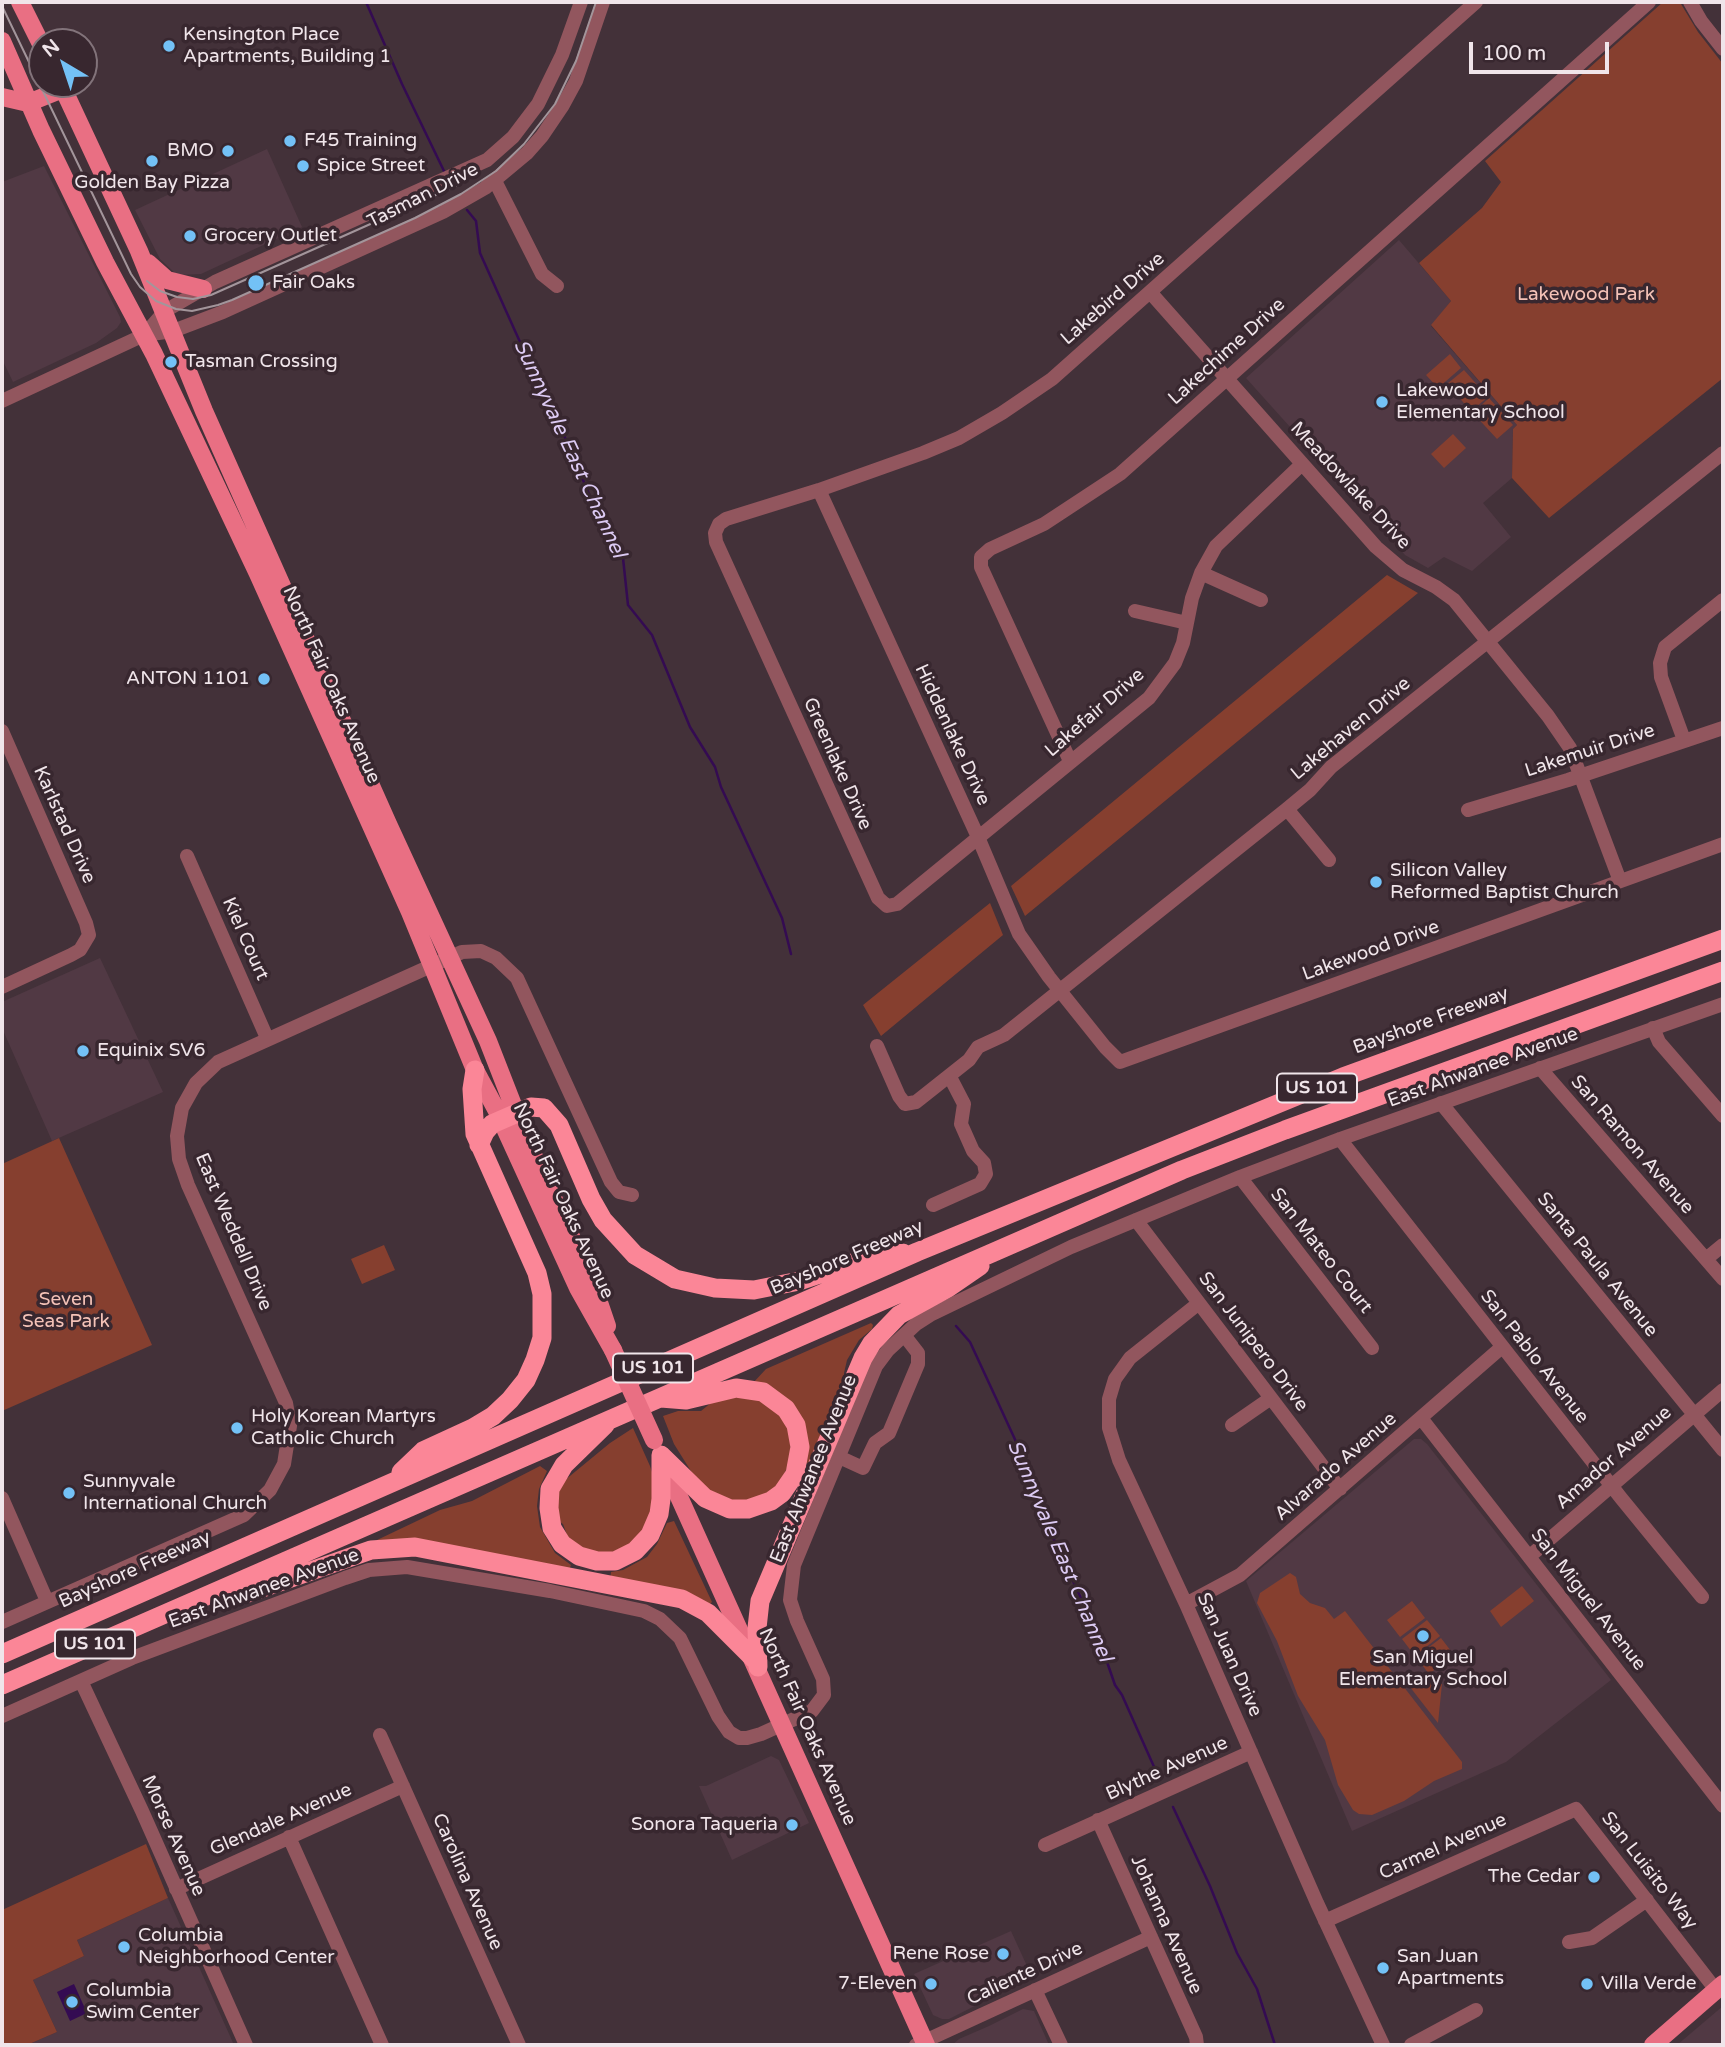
<!DOCTYPE html>
<html>
<head>
<meta charset="utf-8">
<style>
  body { margin:0 }
  #map { position:relative; width:1725px; height:2047px; overflow:hidden; background:#433139; font-family:"Varela Round",sans-serif }
  canvas { display:block }
  .frame { position:absolute; inset:0; border:4px solid #f0e5ea; pointer-events:none }
  .north { position:absolute; left:28px; top:28px; width:70px; height:70px; box-sizing:border-box; background:#38272f; border:2px solid #82737a; border-radius:50%; rotate:321deg; font-size:19px; font-weight:700; line-height:28px; text-align:center; color:#f0e5ea }
  .north::after { content:''; display:block; margin:auto; width:24px; height:32px; background:#73c1f6; clip-path:polygon(50% 0,100% 100%,50% 72%,0 100%) }
  .scale { position:absolute; left:1469px; top:42px; width:140px; height:32px; box-sizing:border-box; border:4px solid #f0e5ea; border-top:0; padding-left:9px; font-size:21px; line-height:24px; white-space:nowrap; color:#f0e5ea; -webkit-text-stroke:5px #38272f; paint-order:stroke }
</style>
</head>
<body>
<div id="map">
<canvas width="1725" height="2047"></canvas>
<div class="frame"></div>
<div class="north">N</div>
<div class="scale">100 m</div>
</div>
<script>
const context = document.querySelector('canvas').getContext('2d');
context.lineJoin = 'round';
function paint(path, color) { context.fillStyle = color; context.fill(path, 'evenodd'); }
const poly = rows => new Path2D(rows.map(r => 'M' + r).join(''));
function stroke(path, color, width, dash) { context.strokeStyle = color; context.lineWidth = width; context.lineCap = dash ? 'butt' : 'round'; context.setLineDash(dash || []); context.stroke(path); }
function drawText(font, color, halo, rows, align = 'center') {
  context.font = font + ' "Varela Round",sans-serif'; context.lineWidth = 7; context.setLineDash([]); context.textBaseline = 'middle'; context.strokeStyle = halo; context.fillStyle = color; for (const [text, x, y, turn = 0] of rows) {
    context.save(); context.translate(x, y); context.rotate((+turn || 0) * Math.PI / 180); context.textAlign = isNaN(turn) ? turn : align; if (halo) context.strokeText(text, 0, 0); context.fillText(text, 0, 0); context.restore();
  }
}
paint(poly([
  [267,149,302,227,201,274,177,275,160,259,135,210],
  [44,166,120,317,121,322,117,328,96,343,13,382,2,359,2,182],
  [1399,240,1451,301,1431,326,1517,425,1513,429,1512,478,1483,503,1511,537,1472,571,1444,557,1428,568,1405,555,1246,378],
  [100,958,163,1092,52,1141,2,1028,2,1002],
  [1414,1439,1421,1439,1427,1444,1611,1680,1506,1762,1352,1831,1246,1581],
  [771,1756,779,1760,809,1823,732,1860,699,1786,706,1786],
  [168,1898,234,2045,27,2045,57,2032,33,1980,84,1956,77,1940],
  [1011,1931,1032,1977,949,2019,942,2019,933,2015,914,1974],
  [1723,2006,1723,2045,1677,2045],
  [1023,2009,1034,2011,1049,2045,952,2045,959,2039,989,2026]
]), '#513944');
paint(poly([
  [1663,2,1681,4,1698,32,1723,64,1723,378,1549,518,1512,478,1513,429,1517,425,1431,325,1451,301,1419,263,1482,208,1501,182,1485,161],
  [1450,354,1461,368,1438,388,1426,375],
  [1464,370,1488,397,1471,411,1447,384],
  [1489,398,1513,425,1497,439,1473,413],
  [1453,434,1466,448,1444,468,1431,454],
  [1387,575,1418,593,1025,916,1011,886],
  [990,903,1003,935,881,1036,863,1005],
  [59,1138,152,1345,2,1411,2,1164],
  [384,1245,395,1270,362,1284,351,1259],
  [871,1323,873,1325,872,1329,859,1340,847,1360,844,1373,845,1382,809,1464,806,1463,805,1438,753,1383,766,1369],
  [743,1397,761,1400,783,1418,790,1433,791,1460,779,1484,767,1494,752,1500,738,1501,725,1499,711,1492,694,1476,674,1444,663,1416,678,1411,701,1411,712,1402,725,1398],
  [633,1428,650,1466,655,1481,656,1500,642,1538,612,1558,571,1546,563,1524,557,1520,559,1485,610,1443],
  [540,1466,547,1471,539,1489,537,1506,540,1527,555,1553,571,1565,568,1573,377,1540,440,1510,472,1501],
  [674,1521,712,1602,706,1608,610,1581,611,1572,623,1570,647,1557,657,1544,667,1523],
  [1290,1573,1296,1577,1300,1594,1310,1603,1325,1608,1334,1619,1345,1611,1462,1762,1462,1769,1434,1781,1404,1801,1372,1815,1359,1814,1353,1810,1338,1785,1325,1740,1298,1696,1277,1641,1257,1603,1260,1593],
  [1522,1586,1534,1601,1501,1627,1490,1611],
  [1412,1601,1425,1618,1400,1637,1387,1620],
  [1427,1620,1440,1636,1415,1656,1402,1639],
  [1441,1638,1454,1655,1429,1674,1416,1657],
  [1403,1678,1442,1684,1438,1723],
  [146,1844,168,1898,77,1940,84,1956,33,1980,57,2032,27,2045,2,2045,2,1910]
]), '#863f2f');
paint(poly([
  [74,1984,87,2013,70,2021,57,1992]
]), '#340b52');
stroke(poly([
  [366,2,402,84,444,171],
  [467,210,476,221,480,253,520,342,543,386,606,534,623,558,628,605,652,635,690,727,715,767,721,787,782,918,791,954],
  [956,1326,970,1342,995,1396,1018,1446,1043,1516,1097,1633,1115,1685,1122,1695,1159,1778],
  [1173,1807,1210,1886,1237,1953,1257,1989,1275,2045]
]), '#340b52', 2.5);
stroke(poly([
  [1690,2,1701,21,1723,49],
  [495,181,542,274,557,286],
  [1150,292,1376,547,1403,570,1436,587,1454,600,1548,716,1570,748,1620,881],
  [144,335,165,311,215,282,487,160,513,137,538,104,562,55,581,2],
  [2,401,144,335,173,331,223,312,443,212,485,188,527,153,542,136,563,105,576,81,603,2],
  [1302,464,1216,546,1201,573,1192,598,1183,643,1175,663,1149,698,897,904,887,906,878,898,716,542,715,533,719,524,726,519,819,490,923,453,959,438,1002,413,1052,379,1476,2],
  [819,490,978,837,1019,934,1049,977,1105,1047,1120,1062,1723,844],
  [1201,573,1261,600],
  [1135,611,1187,623],
  [2,731,86,923,89,935,80,950,71,955,2,987],
  [1684,740,1661,677,1660,663,1665,647,1723,600],
  [1070,761,981,567,981,557,990,549,1044,524,1120,474,1649,2],
  [1287,809,1329,860],
  [1468,810,1568,780,1723,728],
  [187,856,267,1038],
  [1653,1028,1659,1042,1723,1116],
  [877,1046,899,1096,905,1104,916,1102,969,1060,978,1047,1004,1035,1287,809,1310,790,1331,767,1723,453],
  [1540,1068,1723,1279],
  [1441,1103,1723,1450],
  [1340,1139,1621,1498,1702,1597],
  [1240,1177,1372,1348],
  [933,1205,980,1184,986,1174,984,1163,973,1151,961,1124,964,1104,950,1077],
  [1136,1220,1340,1489],
  [1706,1259,1723,1245],
  [1199,1303,1130,1358,1115,1379,1109,1399,1109,1428,1119,1460,1186,1604,1317,1903,1383,2045],
  [1421,1418,1723,1806],
  [1232,1425,1271,1398],
  [839,1457,863,1468,875,1443,889,1433,918,1364,918,1353,904,1335],
  [2,1498,47,1601],
  [1530,1556,1723,1390],
  [1186,1604,1240,1575,1502,1347],
  [2,1622,244,1515,270,1490,284,1464,290,1426,286,1403,188,1185,179,1159,177,1136,182,1108,196,1083,218,1062,462,952,481,951,496,958,517,978,611,1182,619,1192,632,1195],
  [81,1681,142,1811,246,2045],
  [2,1716,132,1658,345,1578,369,1570,407,1567,550,1591,644,1611,660,1619,680,1638,718,1716,729,1732,739,1738,747,1738,761,1734,812,1711,824,1695,823,1679,797,1621,790,1600,794,1565,876,1366,888,1350,916,1324,930,1315,1071,1247,1240,1177,1340,1139,1723,1004],
  [380,1735,519,2045],
  [1098,1820,1196,2037,1197,2045],
  [289,1837,382,2045],
  [1045,1845,1251,1752],
  [176,1889,403,1786],
  [1325,1921,1576,1809,1716,1990],
  [1569,1942,1592,1938,1647,1900],
  [1035,1990,1061,2045],
  [916,2045,1151,1937],
  [1411,2045,1476,2010]
]), '#92565e', 14);
stroke(poly([
  [20,2,42,46],
  [2,41,41,130,105,262,154,354,258,574,410,912,475,1070,497,1111,578,1288,613,1350],
  [61,84,139,251,204,411,388,824,488,1041,529,1146,592,1282,607,1326],
  [2,97,28,103,63,89],
  [148,263,167,280,203,289],
  [662,1459,926,2045],
  [1653,2045,1723,1984]
]), '#e96f83', 18);
stroke(poly([
  [479,1145,485,1132,492,1124,531,1107,544,1108,559,1125,591,1199,603,1220,635,1255,675,1279,715,1288,754,1290,799,1281,879,1254,903,1253],
  [605,1425,564,1465,550,1489,549,1508,552,1528,562,1544,579,1556,597,1561,615,1561,635,1551,650,1535,659,1514,661,1499,661,1455],
  [661,1455,705,1498,730,1509,748,1509,771,1501,782,1493,795,1474,800,1447,796,1425,786,1409,763,1392,736,1388,686,1400,661,1398],
  [401,1472,423,1451,473,1428,493,1416,510,1400,526,1380,535,1360,542,1338,542,1294,537,1273,475,1134,472,1089,475,1070],
  [218,1598,245,1594,371,1550,415,1547,682,1599,708,1613,754,1659],
  [2,1654,917,1252,1343,1077,1723,939],
  [758,1667,757,1628,760,1601,863,1358,872,1343,899,1315,948,1288,980,1266],
  [2,1685,1182,1170,1285,1130,1723,971]
]), '#fb8697', 19);
stroke(poly([
  [2,6,131,274,140,287,156,301,176,309,192,311,218,305,232,300,415,218,461,194,496,171,524,144,555,104,576,61,596,2],
  [147,281,160,291,177,297,193,299,211,295,458,185]
]), '#a3959b', 2);
stroke(poly([
  [613,1350,654,1440]
]), '#e96f83', 18);
for (const [x, y, r, color] of [
  [169,46,7,"#73c1f6"],
  [290,141,7,"#73c1f6"],
  [228,151,7,"#73c1f6"],
  [152,161,7,"#73c1f6"],
  [303,166,7,"#73c1f6"],
  [190,236,7,"#73c1f6"],
  [256,283,9,"#73c1f6"],
  [171,362,7,"#73c1f6"],
  [1382,402,7,"#73c1f6"],
  [264,679,7,"#73c1f6"],
  [1376,882,7,"#73c1f6"],
  [83,1051,7,"#73c1f6"],
  [237,1428,7,"#73c1f6"],
  [69,1493,7,"#73c1f6"],
  [1423,1636,7,"#73c1f6"],
  [792,1825,7,"#73c1f6"],
  [1594,1877,7,"#73c1f6"],
  [124,1947,7,"#73c1f6"],
  [1003,1954,7,"#73c1f6"],
  [1383,1968,7,"#73c1f6"],
  [931,1984,7,"#73c1f6"],
  [1587,1984,7,"#73c1f6"],
  [72,2002,7,"#73c1f6"]
]) { const dot = new Path2D(); dot.arc(x, y, r, 0, 2 * Math.PI); context.fillStyle = color; context.fill(dot); stroke(dot, '#38272f', 2.5); }
for (const [x, y, w] of [
  [1317,1088,80],
  [653,1368,80],
  [95,1644,80]
]) { const box = new Path2D(); box.roundRect(x - w / 2, y - 14.5, w, 29, 5); context.fillStyle = '#38272f'; context.fill(box); stroke(box, '#f0e5ea', 2); }
drawText('bold 18px', '#f0e5ea', null, [
  ["US 101",1317,1088],
  ["US 101",653,1368],
  ["US 101",95,1644]
]);
drawText('19px', '#f0e5ea', '#38272f', [
  ["Kensington Place",183,35],
  ["Apartments, Building 1",183,57],
  ["F45 Training",304,141],
  ["BMO",214,151,"right"],
  ["Spice Street",317,166],
  ["Golden Bay Pizza",152,183,"center"],
  ["Grocery Outlet",204,236],
  ["Fair Oaks",272,283],
  ["Tasman Crossing",185,362],
  ["Lakewood",1396,391],
  ["Elementary School",1396,413],
  ["ANTON 1101",250,679,"right"],
  ["Silicon Valley",1390,871],
  ["Reformed Baptist Church",1390,893],
  ["Equinix SV6",97,1051],
  ["Holy Korean Martyrs",251,1417],
  ["Catholic Church",251,1439],
  ["Sunnyvale",83,1482],
  ["International Church",83,1504],
  ["San Miguel",1423,1658,"center"],
  ["Elementary School",1423,1680,"center"],
  ["Sonora Taqueria",778,1825,"right"],
  ["The Cedar",1580,1877,"right"],
  ["Columbia",138,1936],
  ["Neighborhood Center",138,1958],
  ["Rene Rose",989,1954,"right"],
  ["San Juan",1397,1957],
  ["Apartments",1397,1979],
  ["7-Eleven",917,1984,"right"],
  ["Villa Verde",1601,1984],
  ["Columbia",86,1991],
  ["Swim Center",86,2013]
], 'left');
drawText('19px', '#f0e5ea', '#38272f', [
  ["Tasman Drive",423,196,-27],
  ["Lakebird Drive",1113,299,-41],
  ["Lakechime Drive",1227,352,-42],
  ["Meadowlake Drive",1350,486,47],
  ["North Fair Oaks Avenue",331,685,66],
  ["Lakefair Drive",1095,713,-41],
  ["Lakehaven Drive",1351,729,-40],
  ["Hiddenlake Drive",952,735,65],
  ["Lakemuir Drive",1590,751,-18],
  ["Greenlake Drive",837,764,66],
  ["Karlstad Drive",64,825,66],
  ["Kiel Court",245,939,66],
  ["Lakewood Drive",1371,951,-20],
  ["Bayshore Freeway",1431,1021,-20],
  ["East Ahwanee Avenue",1483,1068,-20],
  ["San Ramon Avenue",1632,1145,49],
  ["North Fair Oaks Avenue",563,1201,65],
  ["East Weddell Drive",233,1232,67],
  ["San Mateo Court",1321,1251,52],
  ["Bayshore Freeway",847,1258,-23],
  ["Santa Paula Avenue",1597,1265,51],
  ["San Junipero Drive",1253,1342,53],
  ["San Pablo Avenue",1534,1357,52],
  ["Amador Avenue",1614,1458,-41],
  ["Alvarado Avenue",1336,1467,-41],
  ["East Ahwanee Avenue",814,1469,-68],
  ["Bayshore Freeway",135,1570,-24],
  ["East Ahwanee Avenue",264,1589,-20],
  ["San Miguel Avenue",1588,1600,52],
  ["San Juan Drive",1229,1655,66],
  ["North Fair Oaks Avenue",807,1727,66],
  ["Blythe Avenue",1167,1769,-24],
  ["Glendale Avenue",281,1820,-24],
  ["Morse Avenue",173,1836,66],
  ["Carmel Avenue",1443,1847,-24],
  ["San Luisito Way",1649,1871,52],
  ["Carolina Avenue",467,1882,66],
  ["Johanna Avenue",1166,1925,66],
  ["Caliente Drive",1025,1974,-25]
]);
drawText('19px', '#f4c2b7', '#38272f', [
  ["Lakewood Park",1586,295],
  ["Seven",66,1300],
  ["Seas Park",66,1322]
]);
drawText('italic 21px', '#dccaf3', '#38272f', [
  ["Sunnyvale East Channel",569,449,65],
  ["Sunnyvale East Channel",1059,1551,67]
]);
</script>
</body>
</html>
